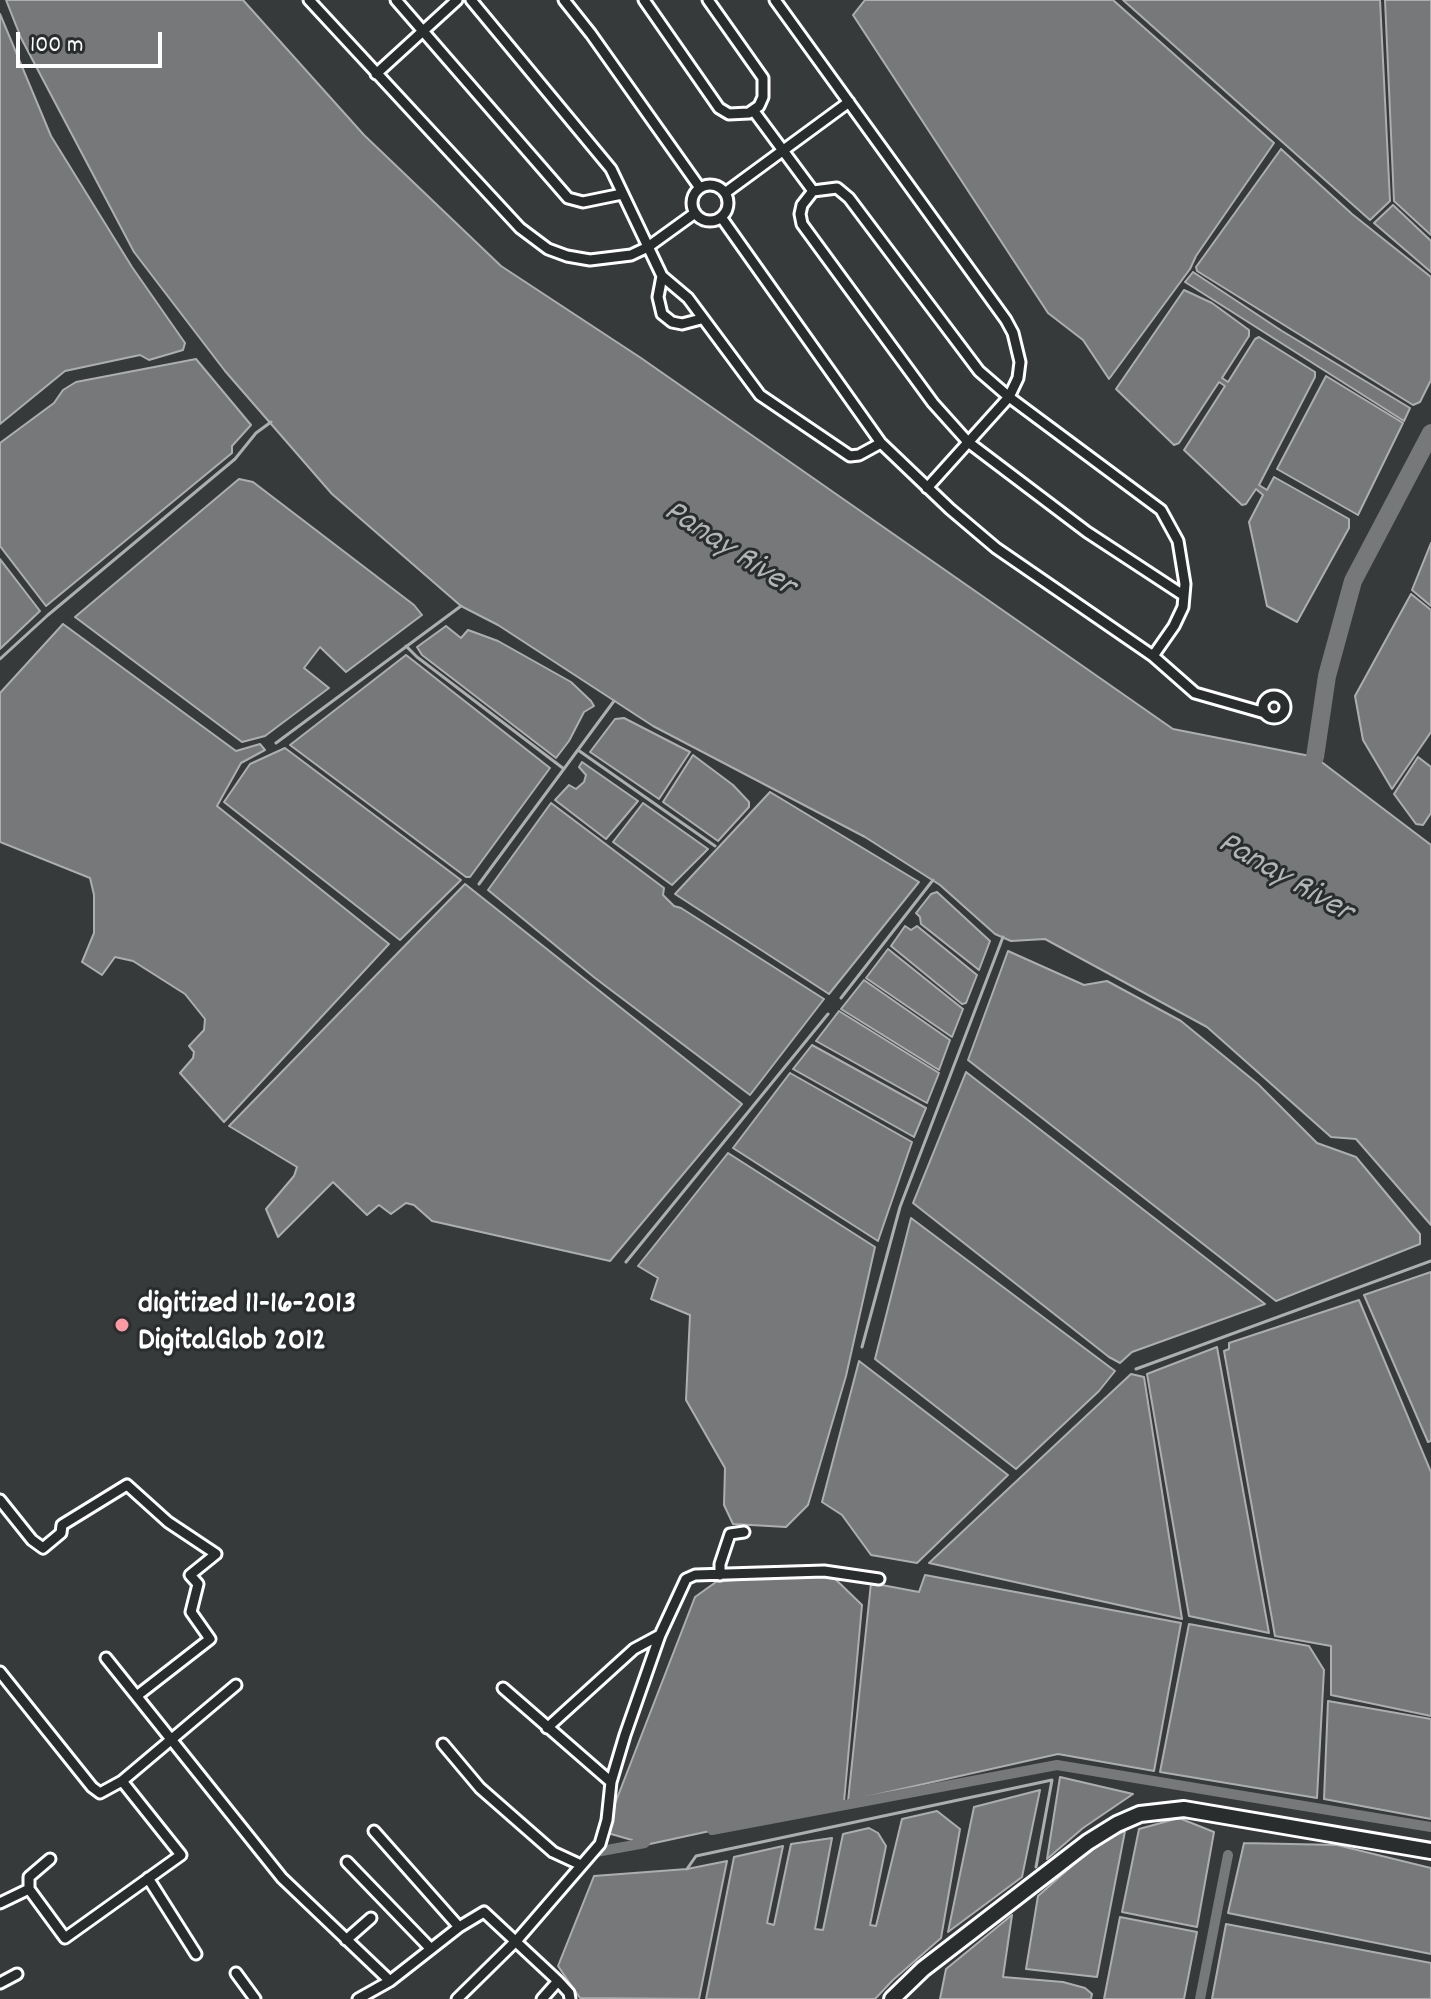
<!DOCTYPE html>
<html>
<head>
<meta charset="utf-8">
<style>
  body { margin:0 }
  #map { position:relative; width:1431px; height:1999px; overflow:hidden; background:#373a3b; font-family:Dekko,sans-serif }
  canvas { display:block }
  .scale { position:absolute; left:16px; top:32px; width:146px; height:36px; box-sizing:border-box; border:4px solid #fff; border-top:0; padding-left:10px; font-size:24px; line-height:28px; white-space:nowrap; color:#fff; -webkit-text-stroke:6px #2a2d2e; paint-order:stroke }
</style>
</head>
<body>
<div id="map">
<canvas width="1431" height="1999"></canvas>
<div class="scale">100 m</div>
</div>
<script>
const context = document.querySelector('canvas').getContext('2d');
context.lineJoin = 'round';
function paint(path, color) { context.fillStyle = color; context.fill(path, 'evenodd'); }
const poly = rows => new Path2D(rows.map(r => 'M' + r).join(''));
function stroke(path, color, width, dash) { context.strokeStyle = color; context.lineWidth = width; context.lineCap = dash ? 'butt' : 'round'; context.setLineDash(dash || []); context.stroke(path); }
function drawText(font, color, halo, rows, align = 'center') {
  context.font = font + ' Dekko,sans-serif'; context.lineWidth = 6; context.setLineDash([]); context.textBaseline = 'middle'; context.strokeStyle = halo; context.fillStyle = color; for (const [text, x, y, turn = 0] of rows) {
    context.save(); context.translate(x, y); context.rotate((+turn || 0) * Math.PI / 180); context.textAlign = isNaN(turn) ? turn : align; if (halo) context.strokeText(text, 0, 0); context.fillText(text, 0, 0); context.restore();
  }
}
const water = poly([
  [6,0,243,0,364,135,501,266,641,358,1173,729,1315,757,1431,845,1431,1225,1356,1139,1331,1137,1207,1027,1045,939,1011,941,995,934,940,885,865,837,653,726,498,625,461,606,332,494,225,371,134,252,21,38,6,0],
  [865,0,1113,0,1274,143,1196,256,1190,269,1109,379,1083,340,1048,313,853,15,865,0],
  [1123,0,1380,0,1390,201,1370,220,1123,0],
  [1385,0,1431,0,1431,235,1394,201,1385,0],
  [0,14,51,136,132,267,185,343,183,350,149,360,140,355,65,371,0,424,0,14],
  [1281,149,1352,214,1431,277,1431,380,1420,402,1413,405,1197,271,1196,267,1281,149],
  [1393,205,1431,241,1431,272,1374,223,1393,205],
  [1193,272,1282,331,1410,408,1404,421,1185,282,1193,272],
  [1184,290,1212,303,1249,330,1249,336,1222,378,1228,382,1255,339,1259,337,1315,372,1315,377,1259,485,1267,490,1274,477,1349,519,1349,528,1297,622,1267,606,1249,522,1263,495,1256,489,1246,504,1242,505,1184,450,1225,386,1219,382,1179,443,1174,445,1116,389,1184,290],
  [196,359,251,425,232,446,232,453,46,606,0,546,0,443,54,403,63,390,76,382,196,359],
  [1326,376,1403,423,1358,515,1277,469,1326,376],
  [239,479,253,482,414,605,422,615,346,672,320,647,304,668,329,688,265,736,242,742,75,617,239,479],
  [1431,543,1431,606,1412,590,1431,543],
  [0,559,40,611,0,649,0,559],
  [1411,594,1431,610,1431,732,1392,789,1363,740,1355,696,1411,594],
  [63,624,236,751,260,744,265,750,241,763,217,806,389,944,224,1122,180,1073,193,1058,194,1052,189,1046,204,1030,205,1019,185,994,133,961,115,957,102,975,82,962,94,933,94,895,90,878,0,842,0,693,63,624],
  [446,626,461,638,468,630,498,641,571,682,591,701,594,706,584,712,569,741,556,758,422,655,417,647,446,626],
  [406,655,550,768,470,877,466,877,290,745,406,655],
  [624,718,690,752,659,799,590,752,615,719,624,718],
  [285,748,461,880,400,940,224,802,250,764,285,748],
  [693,755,733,785,749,802,749,807,718,841,663,802,693,755],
  [1418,757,1431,767,1431,813,1423,825,1416,824,1394,794,1418,757],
  [582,762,638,801,606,839,555,800,569,785,576,789,584,782,586,775,579,767,582,762],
  [770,792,919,882,829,994,675,894,770,792],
  [551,803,664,888,663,895,674,906,681,908,824,999,750,1095,595,978,488,890,551,803],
  [643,803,708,849,672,885,613,842,643,803],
  [465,884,742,1104,610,1261,432,1221,414,1205,406,1203,391,1214,379,1205,367,1215,333,1182,278,1237,266,1209,294,1176,297,1167,229,1126,465,884],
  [937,892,990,941,979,970,921,924,920,917,916,913,931,894,937,892],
  [905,926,911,930,917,926,977,975,966,1003,962,1004,891,946,905,926],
  [888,949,963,1009,952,1037,866,978,888,949],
  [1008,951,1084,985,1107,981,1181,1021,1258,1084,1317,1143,1356,1157,1420,1234,1420,1244,1276,1301,968,1060,1008,951],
  [864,980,950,1040,939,1070,841,1009,864,980],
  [839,1011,939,1073,927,1103,816,1041,839,1011],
  [812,1045,926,1108,914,1137,793,1069,812,1045],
  [966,1072,1265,1304,1132,1352,1120,1363,1109,1357,913,1203,966,1072],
  [790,1073,912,1142,878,1241,733,1148,790,1073],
  [728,1153,875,1247,846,1376,808,1505,786,1527,733,1524,724,1505,725,1468,686,1400,690,1315,651,1299,658,1278,638,1266,728,1153],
  [911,1218,1115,1371,1099,1391,1016,1469,875,1359,911,1218],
  [1431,1272,1431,1441,1428,1442,1364,1295,1431,1272],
  [1359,1300,1431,1472,1431,1716,1331,1695,1331,1646,1275,1636,1224,1351,1229,1349,1229,1343,1359,1300],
  [1217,1347,1269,1633,1189,1616,1147,1374,1217,1347],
  [859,1361,1008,1475,917,1563,871,1555,842,1515,822,1502,859,1361],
  [1131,1374,1144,1377,1182,1619,929,1563,1131,1374],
  [827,1571,862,1605,844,1802,636,1847,632,1840,604,1832,695,1597,716,1582,827,1571],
  [925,1575,1181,1623,1154,1771,1058,1754,848,1801,871,1583,919,1592,925,1575],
  [1189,1624,1309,1646,1324,1670,1317,1798,1160,1772,1189,1624],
  [1328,1701,1431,1719,1431,1819,1324,1799,1328,1701],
  [1060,1777,1133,1794,1083,1828,1047,1859,1060,1777],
  [1040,1790,1022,1877,948,1932,974,1807,1040,1790],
  [937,1811,960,1829,941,1938,893,1980,875,1999,706,1999,734,1857,783,1846,767,1923,774,1925,791,1844,832,1838,815,1929,823,1930,843,1834,869,1828,878,1833,886,1846,870,1925,876,1926,902,1819,937,1811],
  [1179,1818,1214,1832,1197,1927,1122,1912,1139,1829,1179,1818],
  [1125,1831,1097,1977,1026,1969,1038,1896,1099,1842,1125,1831],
  [1244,1843,1337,1845,1431,1868,1431,1954,1228,1913,1244,1843],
  [727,1861,699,1999,580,1998,558,1966,594,1876,687,1869,727,1861],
  [1012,1915,1003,1977,1063,1982,1085,1988,1092,1994,1091,1999,940,1999,946,1969,1012,1915],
  [1120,1917,1197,1932,1184,1999,1104,1999,1120,1917],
  [1226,1924,1431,1963,1431,1999,1212,1999,1226,1924]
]);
paint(water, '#767879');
stroke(water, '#adaeaf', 2);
stroke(poly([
  [406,646,417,657,564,769],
  [0,659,48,615,235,459,256,433,271,422],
  [276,743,461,606],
  [578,750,715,846],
  [479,884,614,701],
  [841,998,933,880],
  [626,1262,828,1014],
  [862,1347,900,1207,1003,937],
  [1136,1369,1431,1261],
  [687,1869,696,1856,1052,1780,1036,1867]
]), '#adaeaf', 3);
stroke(poly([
  [712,1830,1057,1765,1431,1827],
  [596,1852,645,1843],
  [1200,1999,1228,1855]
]), '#767879', 10);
stroke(poly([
  [1315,757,1327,676,1353,581,1431,433]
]), '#767879', 18);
const minor = poly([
  [309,0,520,228,548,249,567,256,590,260,631,255,648,247,695,213],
  [396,0,568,198,583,202,622,194],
  [471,0,611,169,662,276,688,298,760,395,850,456,859,455,881,443],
  [564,0,591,34,700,188],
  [644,0,719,108,729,114,749,113,759,106,763,97,763,78,708,0],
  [775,0,1006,320,1013,333,1020,362,1018,378,1009,397,927,488],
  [376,74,457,0],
  [753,110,813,191],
  '692 203a18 18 0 1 1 36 0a18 18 0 1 1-36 0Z',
  [725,193,849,102],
  [721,217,881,443,950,509,996,548,1153,656,1195,693,1265,713],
  [662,276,658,297,662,314,672,322,682,324,701,319],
  [1153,656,1174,626,1183,607,1185,584,1178,541,1161,510,1009,397,979,371,849,198,837,188,813,191,802,205,800,214,802,224,933,403,968,442,1087,532,1183,595],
  '1263 707a11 11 0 1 1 22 0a11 11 0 1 1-22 0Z',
  [0,1500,32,1540,43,1548,61,1533,62,1525,127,1485,168,1522,216,1554,190,1575,198,1584,191,1612,210,1639,138,1695],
  [720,1575,720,1564,730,1534,744,1532],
  [106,1658,282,1878,390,1981],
  [0,1672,92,1787,100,1793,122,1781,236,1685],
  [503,1688,611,1782],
  [547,1728,634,1649,660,1635],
  [443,1744,480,1788,553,1852,581,1865],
  [374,1831,459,1927],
  [50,1859,29,1877,29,1889,65,1938,181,1855,122,1781],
  [347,1862,431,1949],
  [148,1878,196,1954],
  [0,1903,29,1889],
  [346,1940,371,1918],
  [236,1973,255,1999],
  [558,1981,569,1993,570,1999],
  [0,1983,17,1974],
  [358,1999,390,1981,459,1927,484,1912,558,1981,542,1999],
  [457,1999,517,1940,600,1844,607,1820,611,1782,625,1735,660,1635,686,1579,695,1575,824,1571,879,1579]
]);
const secondary = poly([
  [892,1999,923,1969,1088,1842,1117,1824,1140,1814,1184,1809,1431,1851]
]);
stroke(minor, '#fff', 15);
stroke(secondary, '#fff', 20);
stroke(minor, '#2a2d2e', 9);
stroke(secondary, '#2a2d2e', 14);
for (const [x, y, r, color] of [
  [122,1325,8,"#ff9aa2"]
]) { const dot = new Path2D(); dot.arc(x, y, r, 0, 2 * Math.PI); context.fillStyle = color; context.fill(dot); stroke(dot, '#2a2d2e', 3); }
drawText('bold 32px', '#fff', '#2a2d2e', [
  ["digitized 11-16-2013",138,1307],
  ["DigitalGlob 2012",138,1344]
], 'left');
drawText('italic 34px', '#b4b5b5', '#2a2d2e', [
  ["Panay River",728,551,33],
  ["Panay River",1284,880,30]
]);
</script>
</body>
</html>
